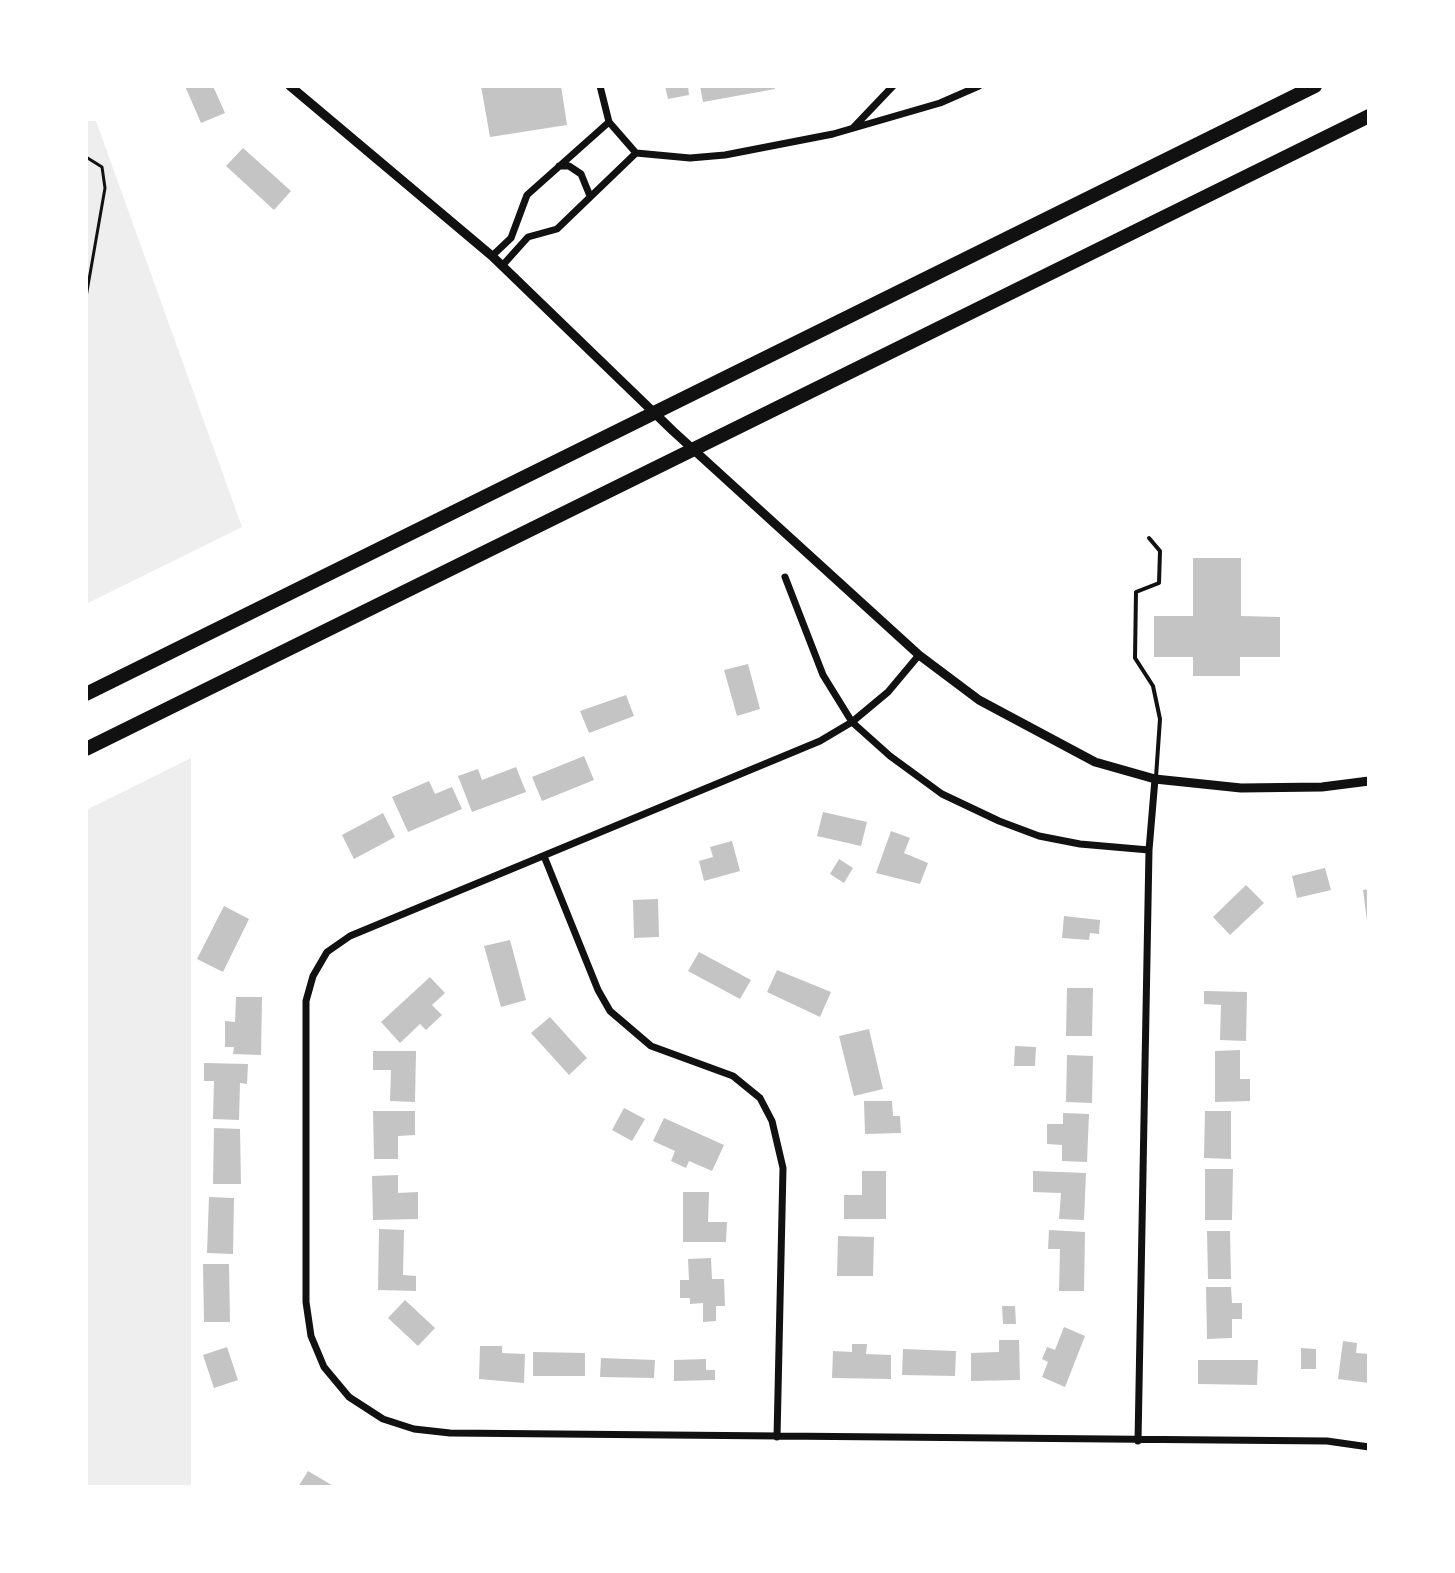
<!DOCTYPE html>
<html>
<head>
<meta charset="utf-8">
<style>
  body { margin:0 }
  #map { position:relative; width:1455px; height:1573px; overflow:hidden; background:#fff; font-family:Barlow,sans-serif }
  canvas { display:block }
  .frame { position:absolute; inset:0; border:88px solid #fff; pointer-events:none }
</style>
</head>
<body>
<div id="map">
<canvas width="1455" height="1573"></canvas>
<div class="frame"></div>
</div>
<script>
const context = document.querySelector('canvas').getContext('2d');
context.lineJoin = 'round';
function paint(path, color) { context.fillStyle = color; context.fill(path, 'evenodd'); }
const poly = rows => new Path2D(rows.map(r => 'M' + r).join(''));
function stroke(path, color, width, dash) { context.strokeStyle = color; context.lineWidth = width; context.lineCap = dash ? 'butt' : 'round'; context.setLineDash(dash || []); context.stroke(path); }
paint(poly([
  [86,121,96,121,242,527,86,604],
  [191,758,191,1487,86,1487,86,810]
]), '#eee');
paint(poly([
  [185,86,213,86,225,113,201,123],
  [481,86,561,86,567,125,490,137],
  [665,86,688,86,689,95,668,99],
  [700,86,774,86,775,89,703,102],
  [243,148,291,191,274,210,226,166],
  [1193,558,1241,558,1241,616,1280,617,1280,657,1240,657,1240,676,1193,676,1193,657,1154,657,1154,616,1193,616],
  [748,664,760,709,737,716,724,670],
  [626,695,634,716,589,733,580,711],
  [584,756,594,780,542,801,532,777],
  [516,767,526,792,472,812,458,776,478,769,482,780],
  [429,781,435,794,452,787,462,809,408,832,392,797],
  [823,812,867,822,861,846,817,836],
  [383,813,395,837,354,859,342,835],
  [891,831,910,838,904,853,928,863,920,884,876,873],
  [732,841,740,871,704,881,699,861,713,857,710,847],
  [839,859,853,868,844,883,830,874],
  [1325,868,1331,890,1297,898,1292,876],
  [1246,885,1264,903,1230,935,1213,917],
  [1369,889,1369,921,1367,921,1363,890],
  [658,899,659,937,634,938,633,900],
  [224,906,249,919,223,972,197,959],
  [1064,916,1100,920,1099,934,1090,933,1089,940,1062,938],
  [510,940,526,1000,501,1007,484,946],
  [699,952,751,980,740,999,688,971],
  [777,970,831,992,820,1017,767,992],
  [430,977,445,993,432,1005,442,1015,426,1030,420,1024,400,1043,381,1022],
  [1067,988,1093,988,1092,1036,1066,1036],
  [1204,991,1247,992,1246,1041,1220,1040,1221,1005,1204,1004],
  [236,997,262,997,261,1055,233,1054,234,1047,225,1047,225,1021,235,1022],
  [550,1017,587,1058,569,1075,531,1033],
  [869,1029,883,1089,854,1096,839,1036],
  [1015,1046,1036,1047,1035,1066,1014,1066],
  [1240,1050,1240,1079,1250,1079,1250,1101,1215,1102,1215,1051],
  [373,1051,416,1051,415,1102,390,1101,391,1070,373,1070],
  [1067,1055,1093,1056,1092,1103,1066,1102],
  [204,1063,248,1064,247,1084,240,1083,239,1120,213,1119,214,1081,204,1081],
  [864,1101,892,1101,893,1116,900,1116,901,1133,865,1134],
  [624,1108,645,1119,632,1141,612,1130],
  [373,1111,415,1111,415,1135,398,1136,398,1159,374,1159],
  [1205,1111,1231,1111,1231,1159,1204,1158],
  [1063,1113,1089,1114,1087,1162,1062,1161,1062,1145,1047,1144,1047,1124,1063,1124],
  [664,1118,724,1145,712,1171,689,1161,686,1168,671,1161,675,1151,653,1141],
  [214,1128,240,1129,241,1184,213,1184],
  [1205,1169,1233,1169,1232,1220,1205,1220],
  [862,1171,886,1171,886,1219,844,1219,844,1195,862,1195],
  [1033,1171,1086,1173,1084,1220,1059,1219,1061,1193,1033,1192],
  [398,1175,398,1193,418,1192,418,1219,373,1220,372,1176],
  [683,1192,709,1192,708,1222,727,1222,726,1242,683,1242],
  [209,1197,234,1198,233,1254,207,1253],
  [379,1229,404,1230,403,1275,416,1276,416,1291,378,1290],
  [1049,1230,1085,1232,1084,1291,1059,1291,1060,1249,1048,1249],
  [1207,1231,1230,1231,1231,1279,1208,1279],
  [838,1236,874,1237,873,1276,837,1276],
  [711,1258,712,1279,724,1279,725,1306,716,1306,716,1321,703,1322,703,1303,690,1304,690,1298,680,1298,680,1280,689,1280,688,1259],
  [203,1264,229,1264,230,1322,204,1322],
  [1206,1287,1231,1287,1232,1303,1242,1303,1242,1319,1232,1319,1232,1338,1207,1339],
  [405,1300,435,1328,418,1346,388,1318],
  [1002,1306,1015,1306,1016,1324,1003,1324],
  [1064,1327,1085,1336,1065,1387,1042,1377,1048,1362,1042,1359,1047,1347,1055,1350],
  [999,1340,1019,1340,1020,1380,971,1381,971,1353,999,1352],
  [1343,1341,1357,1343,1356,1353,1369,1354,1369,1383,1338,1379],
  [852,1344,867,1344,866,1354,891,1355,891,1379,832,1378,833,1351,852,1352],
  [480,1346,502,1346,502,1353,525,1354,524,1383,479,1379],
  [227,1347,238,1380,214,1388,203,1355],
  [1301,1348,1316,1349,1316,1369,1301,1369],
  [903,1349,956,1351,955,1376,902,1375],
  [533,1352,585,1353,585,1376,533,1376],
  [601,1358,655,1360,654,1378,600,1377],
  [706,1359,706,1370,715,1370,715,1380,674,1381,674,1360],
  [1198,1360,1258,1360,1257,1385,1198,1384],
  [308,1471,335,1487,298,1487]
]), '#c4c4c4');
stroke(poly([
  [86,157,102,167,105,188,86,297]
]), '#111', 3);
stroke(poly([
  [1149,538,1160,551,1159,583,1136,592,1135,658,1153,686,1160,719,1156,777]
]), '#111', 4);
stroke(poly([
  [600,86,609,122,636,153],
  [853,128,893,86],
  [559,166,569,166,581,174,590,196],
  [492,256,511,238,527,195,609,122],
  [502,266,528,237,557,229,636,153,690,158,725,155,833,134,940,103,979,86],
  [785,577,823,675,852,722,890,756,942,794,999,821,1039,836,1080,844,1149,850],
  [919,655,888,692,852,722,820,741,350,936,327,952,313,976,306,1001,306,1302,311,1336,324,1367,349,1397,383,1419,414,1429,450,1433,1327,1441,1369,1447],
  [544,856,598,990,610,1011,651,1046,733,1076,760,1098,772,1121,783,1168,777,1437],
  [1138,1441,1149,850,1155,779]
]), '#111', 7);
stroke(poly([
  [290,86,492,256,673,431,919,655,979,700,1095,762,1155,779,1241,788,1322,787,1369,781]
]), '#111', 9);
stroke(poly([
  [86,694,1315,86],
  [86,749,1369,116]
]), '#111', 14);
</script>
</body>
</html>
